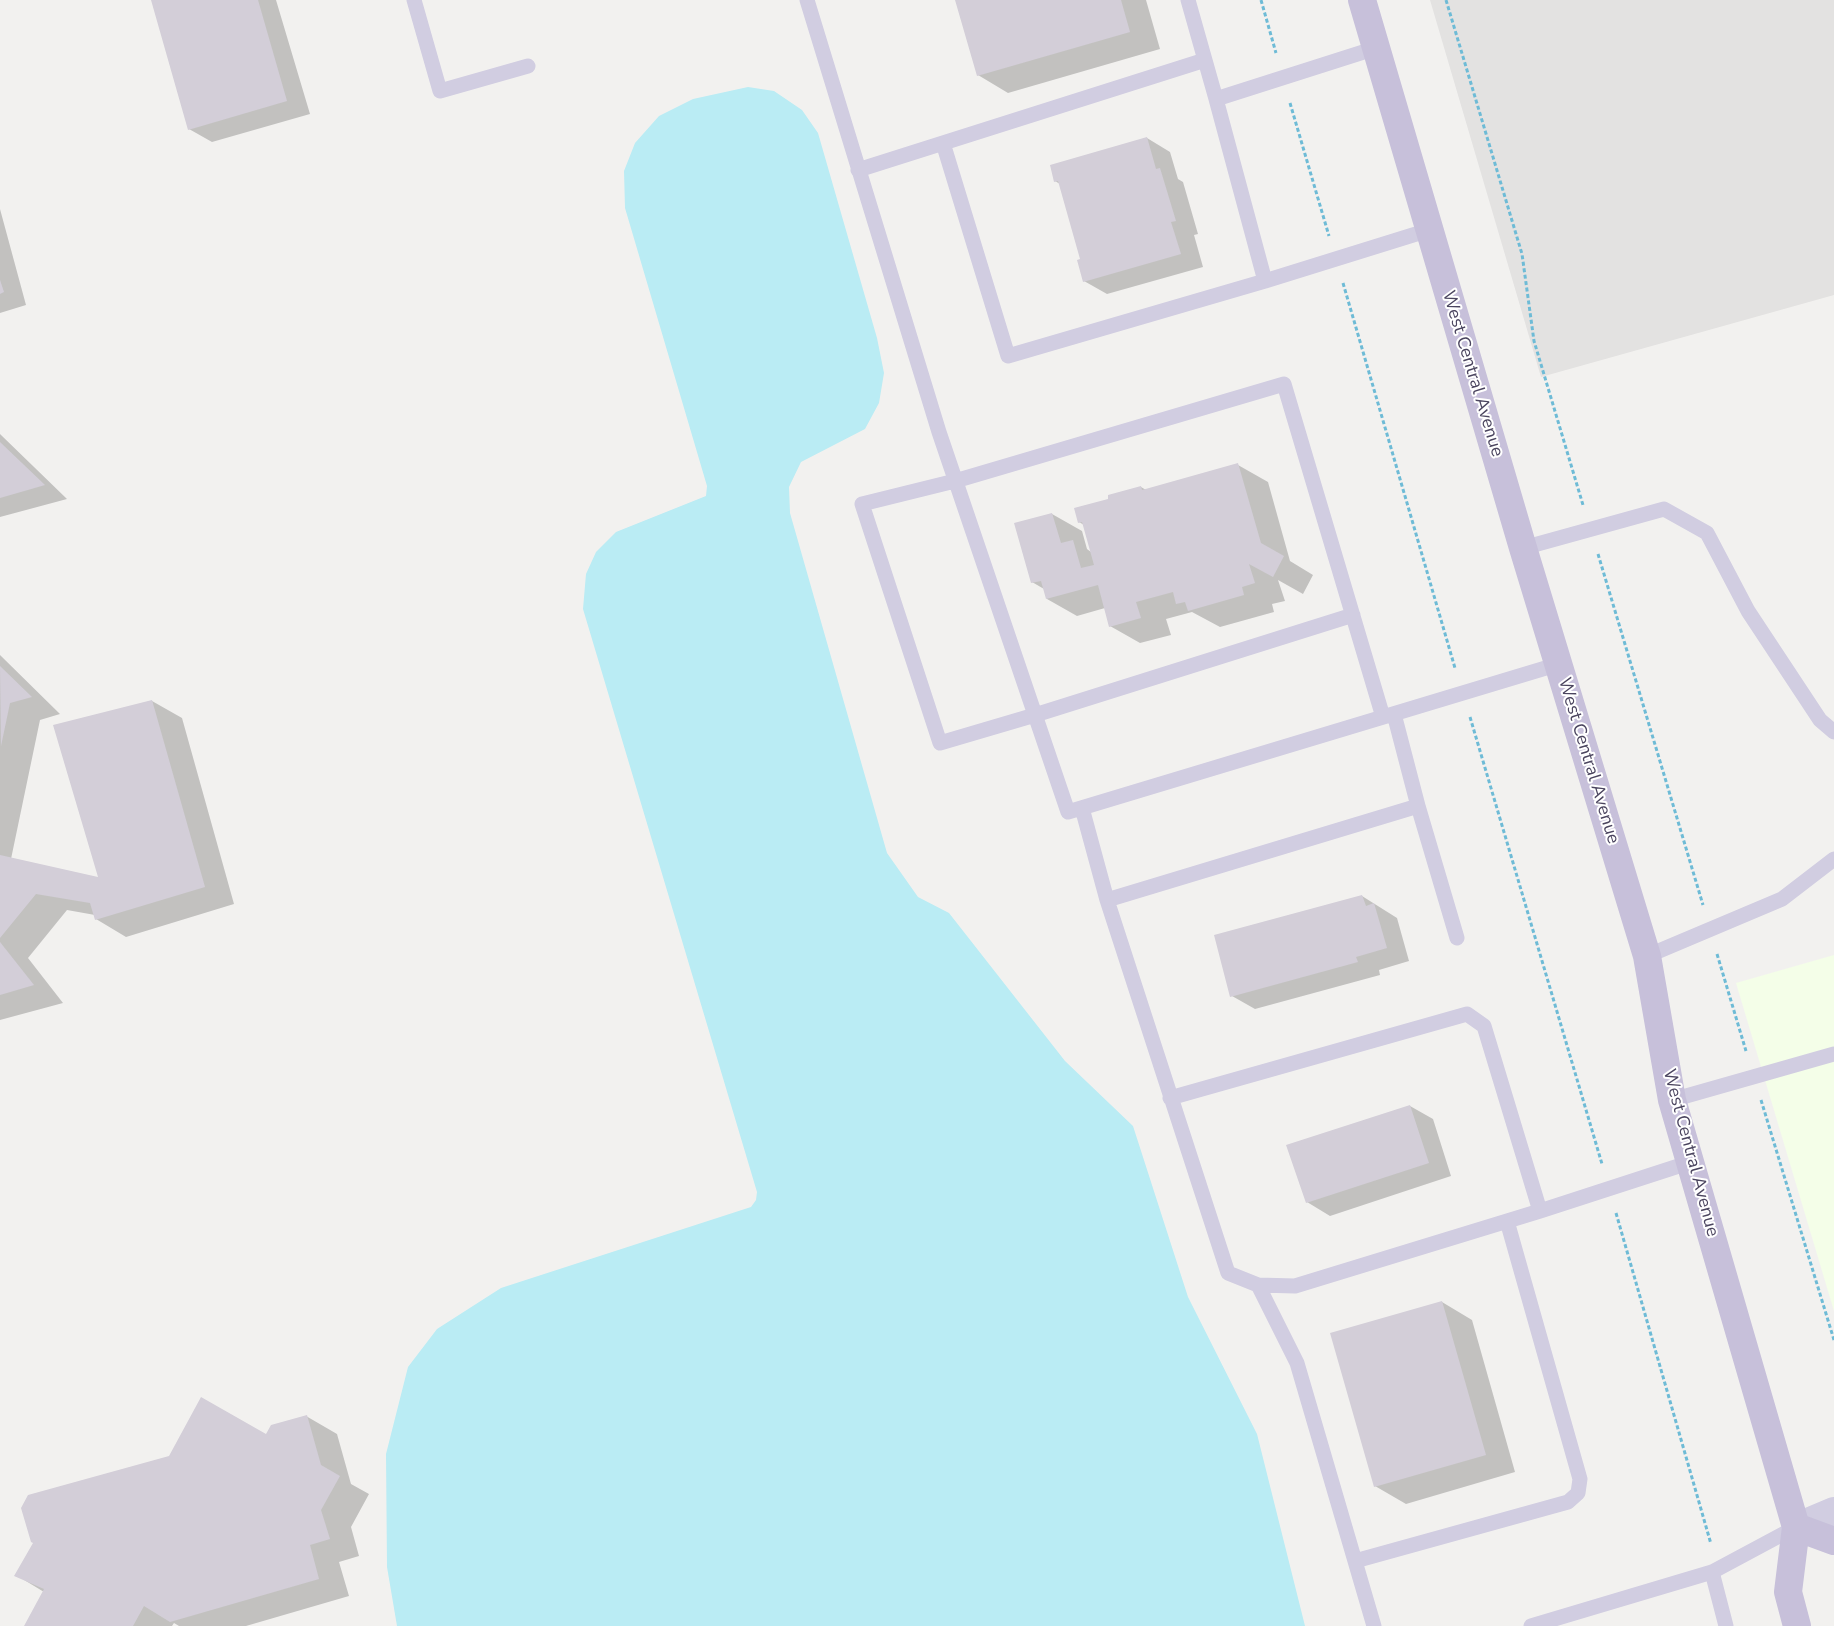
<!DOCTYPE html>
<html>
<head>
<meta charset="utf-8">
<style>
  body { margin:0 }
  canvas { display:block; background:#f2f1ef }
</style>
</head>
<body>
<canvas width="1834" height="1626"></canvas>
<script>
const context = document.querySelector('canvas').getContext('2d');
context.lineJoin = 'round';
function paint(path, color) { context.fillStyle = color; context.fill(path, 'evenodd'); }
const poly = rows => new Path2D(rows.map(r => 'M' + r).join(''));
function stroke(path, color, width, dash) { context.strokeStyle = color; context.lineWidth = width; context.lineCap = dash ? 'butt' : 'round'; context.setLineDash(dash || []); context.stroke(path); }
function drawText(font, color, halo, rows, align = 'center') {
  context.font = font + ' "Nunito Sans",sans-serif'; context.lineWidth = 4; context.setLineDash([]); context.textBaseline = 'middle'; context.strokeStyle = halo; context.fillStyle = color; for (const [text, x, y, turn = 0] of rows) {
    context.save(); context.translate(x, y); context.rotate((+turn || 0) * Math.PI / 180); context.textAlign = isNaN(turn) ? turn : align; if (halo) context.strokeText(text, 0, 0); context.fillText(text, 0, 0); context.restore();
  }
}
paint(poly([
  [1834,955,1834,1311,1736,983]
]), '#f4fee8');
paint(poly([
  [1430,0,1834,0,1834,295,1541,377]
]), '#e3e2e1');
paint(poly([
  [748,87,774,91,802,110,818,133,877,338,884,373,879,403,865,429,801,462,789,487,790,513,887,853,918,897,949,913,1065,1061,1133,1126,1188,1297,1257,1434,1305,1626,397,1626,387,1567,386,1454,408,1367,437,1329,501,1288,751,1207,756,1200,757,1192,583,609,586,574,596,552,616,532,706,496,707,486,625,208,624,171,635,143,659,116,693,99]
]), '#baecf4');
paint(poly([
  [156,0,276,0,310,114,212,142,189,129],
  [956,0,1146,0,1160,49,1008,93,978,75],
  [1147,138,1170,152,1178,179,1183,182,1198,234,1194,235,1203,267,1107,294,1084,281,1081,260,1060,184,1055,181],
  [0,209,26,305,0,313],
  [0,434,67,499,0,517],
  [1238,465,1268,482,1290,561,1313,575,1303,594,1278,580,1285,601,1272,604,1274,612,1220,627,1192,612,1166,619,1171,635,1140,643,1110,626,1105,608,1077,616,1047,599,1044,589,1032,582,1052,514,1082,531,1087,549,1091,552,1084,525,1079,522,1110,500,1141,487,1146,490],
  [0,655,60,714,40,720,11,859,99,879,152,701,182,718,234,904,126,937,96,919,95,915,67,910,28,958,63,1003,0,1020],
  [1362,896,1397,918,1409,961,1379,970,1380,975,1255,1009,1232,996],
  [1410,1106,1433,1119,1451,1176,1330,1216,1307,1202],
  [1442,1302,1472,1320,1515,1472,1406,1504,1375,1486],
  [306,1416,337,1434,351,1484,369,1494,351,1527,359,1556,339,1562,349,1596,246,1626,179,1626,174,1623,172,1626,25,1626,44,1592,16,1575,266,1436]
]), '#0003');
paint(poly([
  [151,0,258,0,287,101,188,130],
  [955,0,1121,0,1130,32,977,76],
  [1147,137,1156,169,1160,168,1176,221,1171,222,1181,254,1083,282,1077,260,1080,259,1058,181,1054,182,1050,165],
  [0,280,4,292,0,294],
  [0,442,45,485,0,498],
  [1238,463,1261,543,1284,556,1273,577,1249,564,1255,583,1242,587,1244,595,1188,611,1185,602,1176,604,1173,592,1136,602,1141,618,1109,627,1098,585,1046,599,1041,581,1031,583,1014,523,1052,513,1061,543,1073,540,1081,568,1094,565,1082,522,1078,523,1074,508,1108,499,1108,495,1141,486,1142,490],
  [0,666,32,697,10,703,1,746],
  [152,700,205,887,95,920,90,903,36,894,0,938,0,855,98,877,53,725],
  [1362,895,1366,906,1374,903,1387,948,1356,957,1358,962,1230,997,1214,935],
  [0,942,34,985,0,995],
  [1410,1105,1429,1163,1306,1203,1286,1145],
  [1442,1301,1486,1455,1374,1487,1330,1333],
  [201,1397,266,1434,271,1425,307,1415,321,1465,340,1476,321,1510,330,1539,310,1545,319,1579,170,1622,144,1606,133,1626,24,1626,44,1589,14,1576,33,1543,31,1542,21,1508,28,1495,169,1456]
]), '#d3ced8');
stroke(poly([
  [1261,0,1276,53],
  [1446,0,1522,254,1534,341,1583,505],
  [1290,103,1329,236],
  [1343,283,1455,668],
  [1598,554,1703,905],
  [1470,717,1602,1164],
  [1717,954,1746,1051],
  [1761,1100,1834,1340],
  [1616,1213,1711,1544]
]), '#6ebbd6', 3, [4, 2.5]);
stroke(poly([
  [414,0,440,91,528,66],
  [807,0,939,432,1068,812,1559,664],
  [1188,0,1216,99],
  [1376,48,1216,99,1265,281,1429,230],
  [943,143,1008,356,1265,281],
  [858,170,1205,60],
  [1523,548,1664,509,1707,533,1748,611,1820,720,1834,732],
  [1353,615,1035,715,940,743,862,504,955,481,1284,384,1383,717],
  [1418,806,1457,938],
  [1082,808,1107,900,1418,806,1394,714],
  [1107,900,1228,1273,1258,1285,1295,1286,1540,1211,1691,1162],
  [1647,956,1782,899,1834,859],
  [1170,1098,1467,1014,1484,1026,1540,1211],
  [1672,1100,1834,1054],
  [1258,1285,1297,1363,1374,1626],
  [1355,1561,1568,1502,1578,1493,1580,1479,1507,1221],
  [1712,1572,1726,1626],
  [1531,1626,1712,1572,1796,1527]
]), '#d1cde1', 15);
stroke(poly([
  [1796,1527,1834,1511]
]), '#d1cde1', 28);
stroke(poly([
  [1362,0,1523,548,1647,956,1672,1100,1796,1527,1788,1592,1797,1626],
  [1796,1527,1834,1541]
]), '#c7c0da', 28);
drawText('18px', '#4b455f', '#fff', [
  ["West Central Avenue",1472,374,73],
  ["West Central Avenue",1588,761,73],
  ["West Central Avenue",1690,1153,75]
]);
</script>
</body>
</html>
